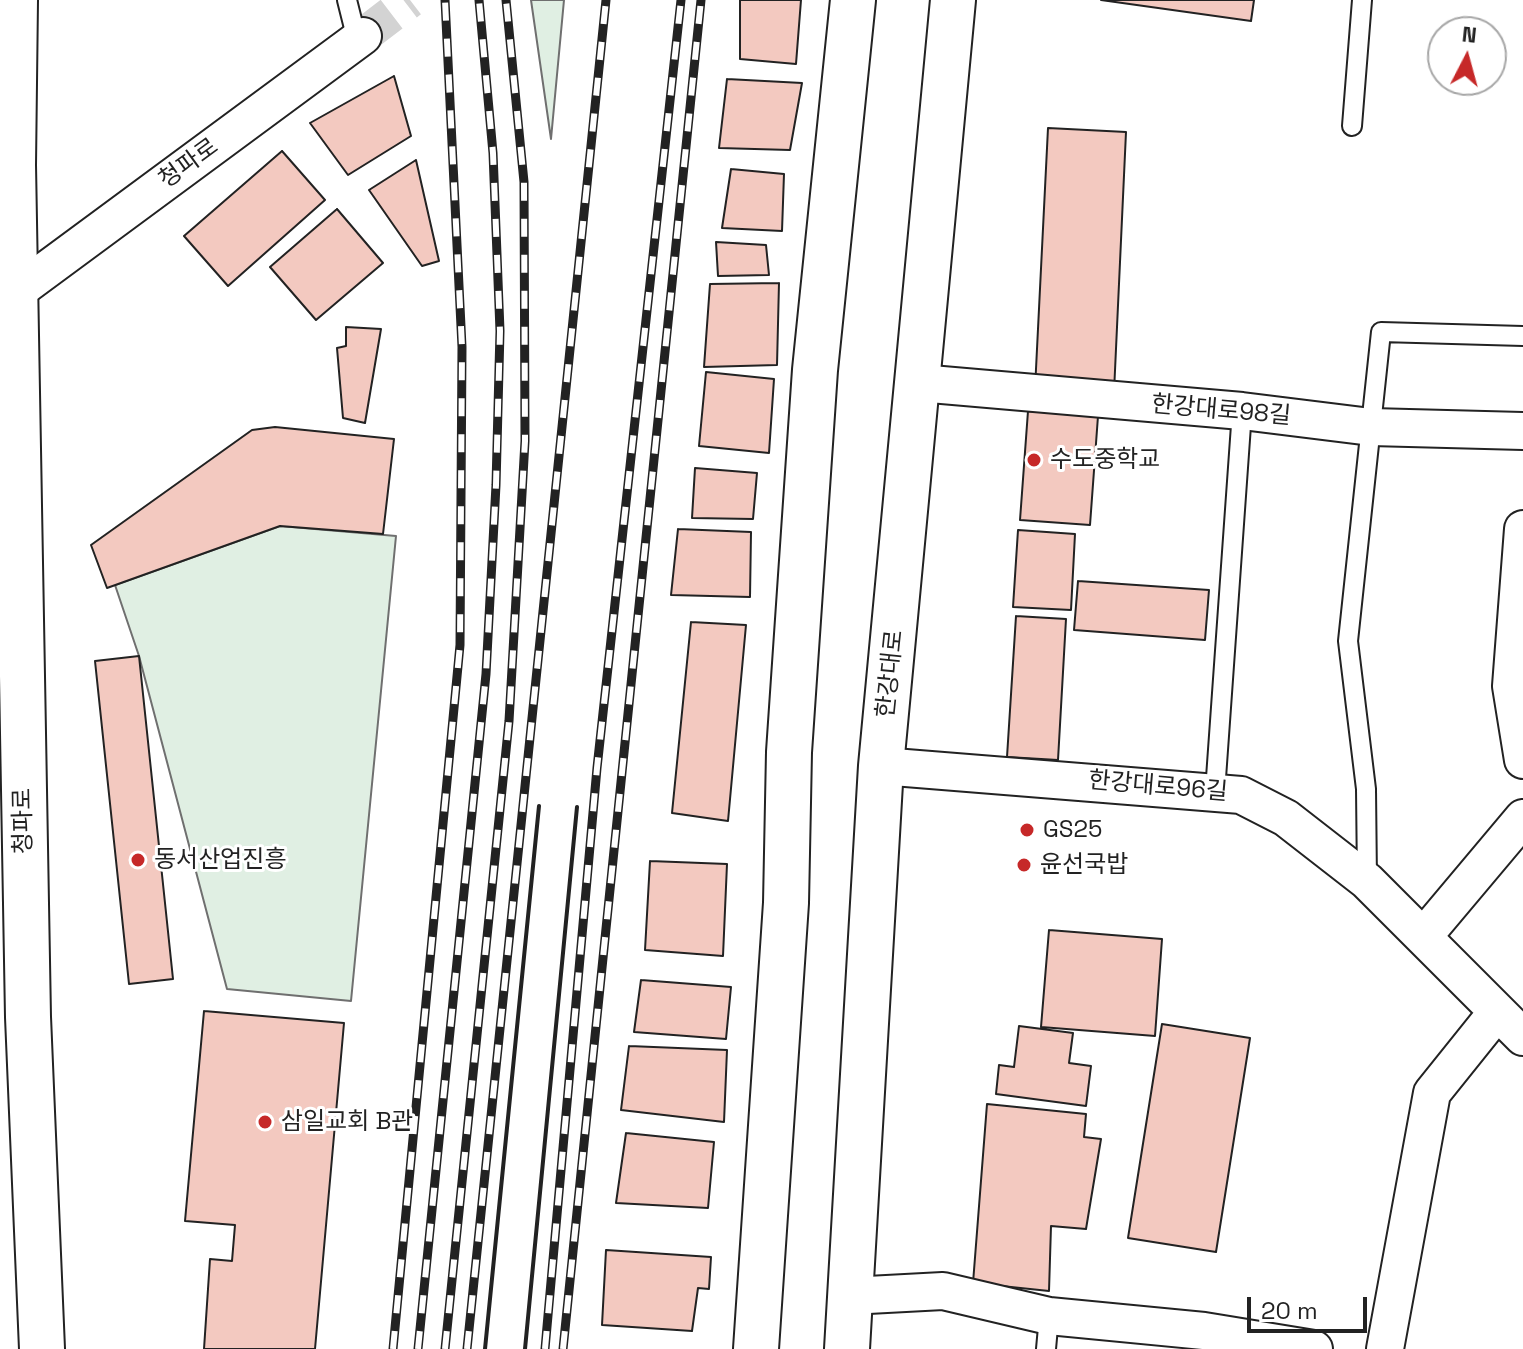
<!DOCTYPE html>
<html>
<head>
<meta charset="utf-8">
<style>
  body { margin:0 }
  #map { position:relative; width:1523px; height:1349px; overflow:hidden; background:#fff; font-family:"Space Grotesk",sans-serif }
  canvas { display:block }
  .north { position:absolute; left:1427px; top:16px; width:80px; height:80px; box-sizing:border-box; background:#fff; border:2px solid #a7a7a7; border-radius:50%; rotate:6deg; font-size:22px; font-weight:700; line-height:32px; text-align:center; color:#222 }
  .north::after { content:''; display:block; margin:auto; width:28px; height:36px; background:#c62828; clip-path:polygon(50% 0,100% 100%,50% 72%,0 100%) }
  .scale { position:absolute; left:1247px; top:1297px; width:120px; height:36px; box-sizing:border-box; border:4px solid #222; border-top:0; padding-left:10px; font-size:24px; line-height:28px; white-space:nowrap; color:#222; -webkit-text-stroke:6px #fff; paint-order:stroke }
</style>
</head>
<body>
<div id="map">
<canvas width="1523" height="1349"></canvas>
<div class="north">N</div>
<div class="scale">20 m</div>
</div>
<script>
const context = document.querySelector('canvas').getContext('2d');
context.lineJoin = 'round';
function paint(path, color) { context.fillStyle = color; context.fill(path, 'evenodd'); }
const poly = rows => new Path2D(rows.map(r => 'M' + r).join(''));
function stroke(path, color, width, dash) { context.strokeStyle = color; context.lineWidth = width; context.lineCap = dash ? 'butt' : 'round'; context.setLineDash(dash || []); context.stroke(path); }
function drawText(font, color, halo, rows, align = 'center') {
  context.font = font + ' "Space Grotesk","Noto Sans KR",sans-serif'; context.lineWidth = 6; context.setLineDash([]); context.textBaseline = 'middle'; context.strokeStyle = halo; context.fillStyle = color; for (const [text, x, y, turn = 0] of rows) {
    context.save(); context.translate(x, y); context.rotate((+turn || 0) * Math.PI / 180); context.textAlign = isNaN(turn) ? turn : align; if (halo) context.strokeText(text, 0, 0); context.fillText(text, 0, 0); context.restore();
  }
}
const green = poly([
  [531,0,564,0,551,139,531,0],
  [280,526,396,536,351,1001,227,989,139,656,115,585,280,526]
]);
paint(green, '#e0efe3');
stroke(green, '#6f6f6f', 2);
const building = poly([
  [740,0,801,0,796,64,740,59,740,0],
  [1101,0,1254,0,1251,21,1101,0],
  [394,76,411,136,348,175,310,123,394,76],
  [727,79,802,83,790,150,719,148,727,79],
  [1048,128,1126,132,1114,392,1035,389,1048,128],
  [282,151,325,200,228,286,184,236,282,151],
  [416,160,439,261,422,266,369,190,416,160],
  [731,169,784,174,782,231,722,228,731,169],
  [337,209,383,263,316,320,270,267,337,209],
  [716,242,766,245,769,275,718,276,716,242],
  [779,283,777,365,704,367,710,284,779,283],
  [346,327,381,329,365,423,343,418,337,348,346,346,346,327],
  [706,372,774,379,769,453,699,446,706,372],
  [1028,411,1098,416,1090,525,1020,520,1028,411],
  [275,427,394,439,383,534,280,526,107,588,91,545,252,430,275,427],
  [695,468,757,473,753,519,692,518,695,468],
  [678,529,751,532,750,597,671,595,678,529],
  [1018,530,1075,534,1071,610,1013,607,1018,530],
  [1078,581,1209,590,1205,640,1074,630,1078,581],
  [1016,616,1066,619,1058,760,1007,757,1016,616],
  [691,622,746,625,728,821,672,813,691,622],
  [139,656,173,979,129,984,95,661,139,656],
  [650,861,727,864,723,956,645,950,650,861],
  [1049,930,1162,939,1155,1036,1041,1027,1049,930],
  [641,980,731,987,726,1039,634,1032,641,980],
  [204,1011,344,1023,315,1349,204,1349,210,1259,232,1261,235,1225,185,1221,204,1011],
  [1162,1024,1250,1038,1216,1252,1128,1238,1162,1024],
  [1019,1026,1073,1033,1069,1063,1091,1066,1086,1106,996,1094,999,1065,1014,1067,1019,1026],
  [629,1046,727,1050,724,1122,621,1110,629,1046],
  [987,1104,1086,1114,1084,1137,1101,1139,1086,1229,1051,1226,1049,1291,973,1283,987,1104],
  [626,1133,714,1142,708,1208,616,1203,626,1133],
  [606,1250,711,1257,709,1289,698,1288,692,1331,602,1325,606,1250]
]);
paint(building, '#f3c9c0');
stroke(building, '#222', 2);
stroke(poly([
  [363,36,410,0]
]), '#d3d3d3', 36, [36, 18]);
const service = poly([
  [347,0,357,40],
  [1352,126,1362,0],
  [1215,792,1242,411],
  [1367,881,1366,789,1348,641,1381,332,1523,336],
  [1046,1349,1049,1316]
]);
const minor = poly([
  [0,304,363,36],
  [919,383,1242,411,1371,427,1523,431],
  [1523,529,1511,686,1523,760],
  [881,766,1241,795,1286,818,1367,881,1523,1037],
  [1423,937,1523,818],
  [849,1296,943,1291,1049,1316,1204,1331,1314,1349],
  [1385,1349,1432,1093,1497,1012]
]);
const primary = poly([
  [15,0,13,165,28,1017,42,1349],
  [756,1349,786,903,789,752,815,370,853,0],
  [847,1349,881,766,953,0]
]);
stroke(service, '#222', 22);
stroke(minor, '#222', 40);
stroke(primary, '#222', 48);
stroke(service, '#fff', 18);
stroke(minor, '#fff', 36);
stroke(primary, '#fff', 44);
const rail = poly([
  [393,1349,460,645,462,347,445,0],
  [418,1349,486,674,496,485,500,331,493,153,479,0],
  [445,1349,509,721,525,441,524,182,506,0],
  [467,1349,606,0],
  [545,1349,597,768,681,0],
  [563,1349,701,0]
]);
stroke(rail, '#222', 9);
stroke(rail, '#fff', 6, [18]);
stroke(poly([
  [485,1349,539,806],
  [525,1349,577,807]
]), '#222', 4);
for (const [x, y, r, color] of [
  [1034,460,8,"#c62828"],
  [1027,830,8,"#c62828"],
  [138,860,8,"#c62828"],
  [1024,865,8,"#c62828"],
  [265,1122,8,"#c62828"]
]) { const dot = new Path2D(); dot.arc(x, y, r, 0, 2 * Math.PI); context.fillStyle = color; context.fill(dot); stroke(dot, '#fff', 3); }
drawText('24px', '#222', '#fff', [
  ["청파로",189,164,-36],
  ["한강대로98길",1221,411,5],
  ["한강대로",891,674,-84],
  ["한강대로96길",1158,787,5],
  ["청파로",24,821,-91]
]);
drawText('24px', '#222', '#fff', [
  ["수도중학교",1050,460],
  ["GS25",1043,830],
  ["동서산업진흥",154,860],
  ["윤선국밥",1040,865],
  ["삼일교회 B관",281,1122]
], 'left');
</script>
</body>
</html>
